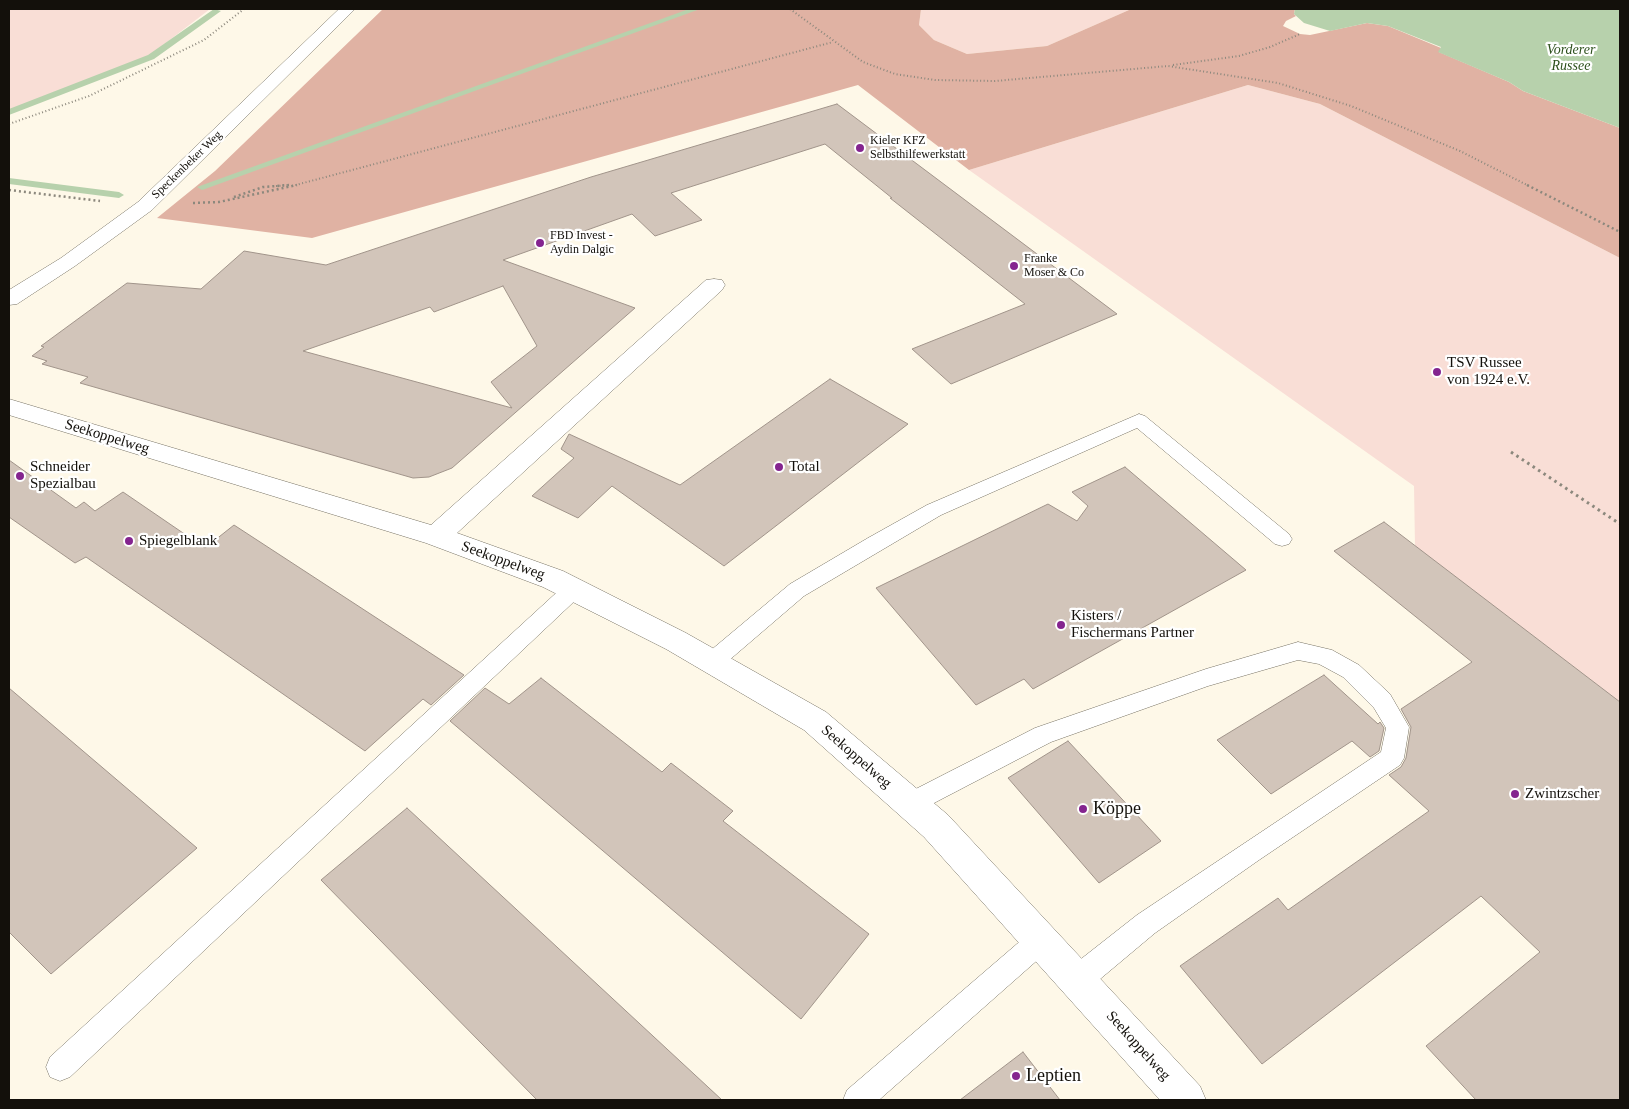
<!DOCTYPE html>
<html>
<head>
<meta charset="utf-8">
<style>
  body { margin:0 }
  #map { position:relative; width:1629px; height:1109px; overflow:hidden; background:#fef8e8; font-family:"Times New Roman",serif }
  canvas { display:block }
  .frame { position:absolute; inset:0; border:10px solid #13100b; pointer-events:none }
</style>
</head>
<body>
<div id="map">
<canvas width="1629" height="1109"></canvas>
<div class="frame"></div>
</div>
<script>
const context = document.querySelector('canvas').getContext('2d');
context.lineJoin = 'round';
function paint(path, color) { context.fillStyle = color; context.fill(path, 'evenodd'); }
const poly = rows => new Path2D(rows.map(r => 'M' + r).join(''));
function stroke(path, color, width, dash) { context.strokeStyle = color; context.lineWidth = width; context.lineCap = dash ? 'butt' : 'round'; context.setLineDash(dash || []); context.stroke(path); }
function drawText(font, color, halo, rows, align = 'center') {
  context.font = font + ' "Times New Roman",serif'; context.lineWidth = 4.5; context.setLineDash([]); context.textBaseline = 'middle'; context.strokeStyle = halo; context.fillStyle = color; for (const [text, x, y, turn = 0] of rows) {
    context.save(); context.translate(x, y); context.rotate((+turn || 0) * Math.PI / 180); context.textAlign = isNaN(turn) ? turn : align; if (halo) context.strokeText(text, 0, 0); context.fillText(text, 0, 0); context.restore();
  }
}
paint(poly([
  [9,9,210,9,145,59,9,110],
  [921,9,1128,9,1129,10,1047,46,967,54,934,40,919,25],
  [1248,85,1320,104,1620,258,1620,702,1415,546,1414,486,969,170]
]), '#f9ded6');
paint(poly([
  [383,9,921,9,919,25,934,40,967,54,1047,46,1129,10,1128,9,1295,9,1294,14,1296,16,1286,21,1283,26,1300,34,1310,35,1367,23,1388,26,1441,48,1439,52,1509,82,1523,91,1620,128,1620,258,1320,104,1248,85,969,170,858,85,312,238,157,218,215,171]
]), '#e0b2a3');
paint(poly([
  [1295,9,1620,9,1620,128,1523,91,1509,82,1438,52,1441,47,1388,26,1367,23,1330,31,1304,23,1294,14]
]), '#b7d1ac');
paint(poly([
  [214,9,221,11,154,59,9,115,9,109,148,55,214,9],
  [689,9,700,9,205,189,202,190,197,187,689,9],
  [9,178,119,192,124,195,119,198,9,184,9,178]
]), '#b7d1ac');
const building = poly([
  [837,104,1117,314,951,384,912,349,1025,304,890,198,892,198,825,144,671,193,702,220,655,236,632,214,503,260,635,308,452,468,429,477,413,478,80,383,88,377,42,364,47,361,32,356,44,347,41,346,127,283,201,289,244,251,326,265,591,177,837,104],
  [503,286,537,346,491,382,512,408,303,351,430,307,434,312,503,286],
  [830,379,908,424,724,566,612,486,578,518,532,496,574,458,561,449,569,434,680,485,830,379],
  [9,460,76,508,84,502,95,511,123,492,205,548,234,525,464,675,431,705,423,699,365,751,86,557,75,563,9,517,9,460],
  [1125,467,1246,570,1033,689,1024,679,976,705,876,588,1048,504,1077,521,1088,506,1072,492,1125,467],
  [1384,522,1620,702,1620,1100,1476,1100,1426,1046,1540,952,1481,896,1262,1064,1180,966,1278,898,1288,910,1429,811,1389,775,1401,767,1406,758,1411,727,1401,709,1472,662,1334,551,1384,522],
  [1324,675,1378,724,1380,722,1384,728,1379,751,1370,757,1352,741,1271,794,1217,740,1324,675],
  [541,678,662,772,671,763,733,811,723,821,869,934,801,1019,450,721,485,688,509,704,541,678],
  [9,688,197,848,51,974,9,932,9,688],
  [1068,741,1161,841,1099,883,1008,778,1068,741],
  [407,808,722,1100,537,1100,321,880,407,808],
  [1023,1052,1060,1100,960,1100,1023,1052]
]);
paint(building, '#d2c5ba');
stroke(building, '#a1948a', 1);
const lane = poly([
  [1139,414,1145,416,1289,534,1292,539,1289,544,1282,546,1275,544,1137,428,941,515,804,596,720,668,712,671,704,668,701,662,704,656,790,584,868,538,927,505,1139,414],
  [574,581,581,583,584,589,581,595,70,1077,60,1081,50,1077,46,1067,50,1057,567,583,574,581],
  [1298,642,1332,650,1359,665,1390,694,1409,727,1404,758,1400,765,1259,860,1155,933,1087,990,1077,993,1067,990,1064,980,1067,970,1137,915,1381,752,1386,728,1374,708,1343,677,1319,664,1298,660,1208,686,1051,742,911,815,902,812,899,804,902,796,1035,728,1206,669,1298,642],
  [1041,927,1050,931,1054,940,1050,949,879,1100,843,1100,847,1090,1032,931,1041,927]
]);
const street = poly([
  [339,9,355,9,152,210,75,266,17,304,9,305,9,290,61,258,138,202,339,9],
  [714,279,722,280,725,285,722,290,457,533,563,571,686,633,826,712,948,815,1200,1086,1206,1100,1160,1100,924,837,804,730,666,649,543,587,426,543,9,415,9,399,431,525,706,280,714,279]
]);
stroke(lane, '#787365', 1);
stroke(street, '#787365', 1);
stroke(poly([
  [790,9,863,62,895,74,935,80,995,81,1168,66,1278,83,1351,106,1460,151,1529,186],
  [1173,65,1239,56,1270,47,1300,34],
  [9,124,89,96,204,40,244,9],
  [276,186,289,185],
  [292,186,833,42]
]), '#8c887d', 2, [1, 2.5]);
stroke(poly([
  [1527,185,1620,232],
  [9,190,100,201],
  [234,197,263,187,289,185],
  [193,203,219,202,297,185]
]), '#8c887d', 2.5, [2, 3]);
stroke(poly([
  [1511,452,1620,524]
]), '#8c887d', 3, [2.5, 4]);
paint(lane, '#fff');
paint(street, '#fff');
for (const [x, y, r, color] of [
  [860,148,5,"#84248f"],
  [540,243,5,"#84248f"],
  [1014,266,5,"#84248f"],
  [1437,372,5,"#84248f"],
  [779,467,5,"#84248f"],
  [20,476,5,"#84248f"],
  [129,541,5,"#84248f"],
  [1061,625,5,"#84248f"],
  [1515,794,5,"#84248f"],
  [1083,809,5,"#84248f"],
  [1016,1076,5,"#84248f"]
]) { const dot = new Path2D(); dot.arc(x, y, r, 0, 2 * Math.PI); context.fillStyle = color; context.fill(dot); stroke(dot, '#fff', 2); }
drawText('12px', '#13100b', '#fff', [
  ["Kieler KFZ",870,141],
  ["Selbsthilfewerkstatt",870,155],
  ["FBD Invest -",550,236],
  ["Aydin Dalgic",550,250],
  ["Franke",1024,259],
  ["Moser & Co",1024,273]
], 'left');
drawText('12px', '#13100b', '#fff', [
  ["Speckenbeker Weg",187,165,-44]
]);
drawText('italic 14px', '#2d501c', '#fff', [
  ["Vorderer",1571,50],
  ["Russee",1571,66]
]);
drawText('15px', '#13100b', '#fff', [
  ["TSV Russee",1447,363],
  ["von 1924 e.V.",1447,380],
  ["Schneider",30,467],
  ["Spezialbau",30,484],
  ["Total",789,467],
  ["Spiegelblank",139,541],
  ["Kisters /",1071,616],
  ["Fischermans Partner",1071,633],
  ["Zwintzscher",1525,794]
], 'left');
drawText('15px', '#13100b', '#fff', [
  ["Seekoppelweg",107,437,17],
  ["Seekoppelweg",503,561,20],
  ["Seekoppelweg",856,757,41],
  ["Seekoppelweg",1138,1046,48]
]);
drawText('18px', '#13100b', '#fff', [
  ["Köppe",1093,809],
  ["Leptien",1026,1076]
], 'left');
</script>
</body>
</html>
